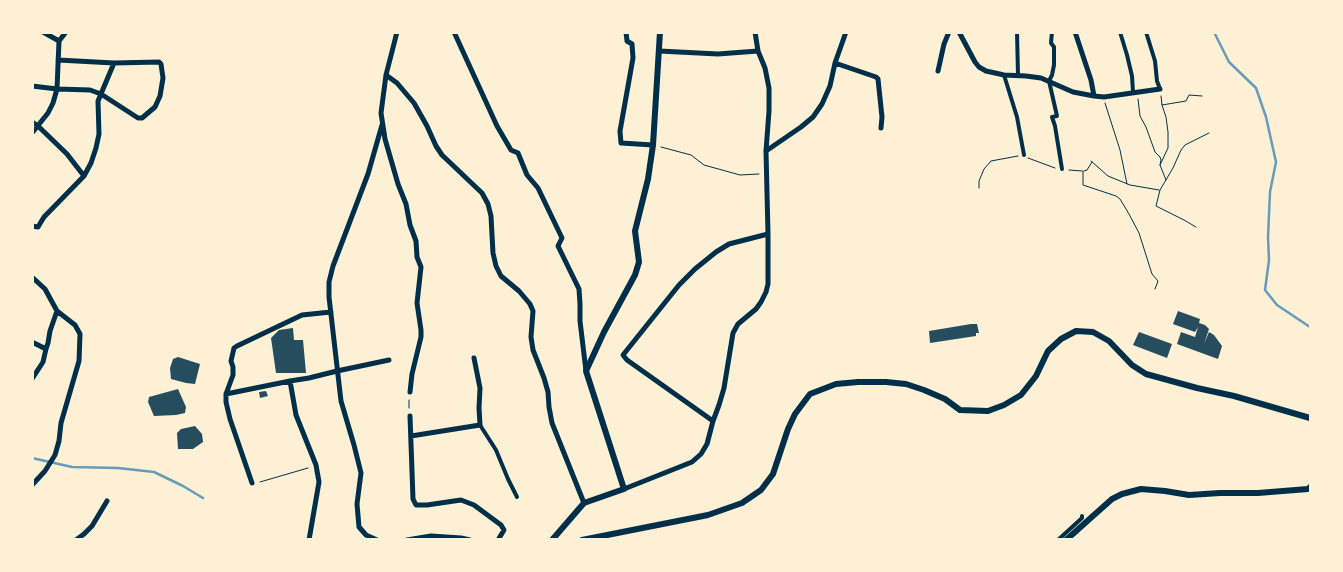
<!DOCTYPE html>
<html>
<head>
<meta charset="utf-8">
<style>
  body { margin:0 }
  #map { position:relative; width:1343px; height:572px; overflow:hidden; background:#fdf0d5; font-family:"Sofia Sans Condensed",sans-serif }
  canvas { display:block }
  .frame { position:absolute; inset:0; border:34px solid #fdf0d5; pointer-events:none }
</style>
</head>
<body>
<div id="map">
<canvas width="1343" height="572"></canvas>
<div class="frame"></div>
</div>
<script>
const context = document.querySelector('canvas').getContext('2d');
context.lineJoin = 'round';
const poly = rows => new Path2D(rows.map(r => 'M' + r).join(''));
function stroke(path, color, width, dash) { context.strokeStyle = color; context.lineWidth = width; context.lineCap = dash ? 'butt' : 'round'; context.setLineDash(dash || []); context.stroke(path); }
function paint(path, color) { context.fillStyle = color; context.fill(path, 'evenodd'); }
stroke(poly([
  [1214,32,1229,62,1256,88,1266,117,1276,162,1270,192,1268,237,1269,260,1265,290,1277,305,1310,327],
  [32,458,72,467,118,468,154,472,183,486,203,498]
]), '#669bbc', 2.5);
paint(poly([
  [1178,311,1200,319,1199,323,1205,325,1209,329,1204,344,1209,332,1214,335,1222,346,1218,359,1177,344,1181,332,1195,337,1198,327,1195,332,1173,324],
  [971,324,977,324,979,333,976,333,976,336,930,343,929,331],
  [293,328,294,340,303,340,306,373,276,373,271,338,279,330],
  [1139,332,1172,344,1167,358,1133,345],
  [178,357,200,364,195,384,186,383,171,379,170,368,173,359],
  [178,389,186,407,185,413,176,415,154,416,148,402,149,397],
  [266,391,268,396,260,398,259,392],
  [195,426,202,434,203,442,193,449,178,449,177,433,181,429]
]), '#264d5e');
stroke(poly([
  [1161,96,1162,105,1186,101,1189,95,1202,96],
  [1138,99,1140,116,1146,127,1155,152,1160,157,1161,160,1160,165],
  [1105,103,1120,150,1127,184],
  [1162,105,1166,117,1168,132,1168,148,1160,165,1166,180],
  [661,147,691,155,704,165,740,175,759,174],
  [1028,158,1055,168],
  [1091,161,1108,176,1130,185,1159,190],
  [1069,170,1082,171],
  [1083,171,1083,185,1116,196,1120,199,1129,214,1139,233,1152,274,1158,281,1155,289],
  [1084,171,1087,170,1092,162],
  [979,188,979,181,984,169,991,161,1018,156],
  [1196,227,1184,220,1156,206,1160,190,1173,168,1181,150,1185,145,1209,133],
  [409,400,409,408],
  [260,482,308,468]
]), '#003049', 1);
stroke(poly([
  [1017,32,1018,75],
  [1052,32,1051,43,1054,47,1054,65,1052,75,1049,81,1057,116,1052,117,1055,126,1062,169],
  [1120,32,1127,55,1132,76,1133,92],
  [1146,32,1155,61,1157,81,1160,89],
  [1004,75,1017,117,1024,155],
  [480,425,496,450,508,479,517,497],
  [1058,540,1082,518,1082,516]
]), '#003049', 4);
stroke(poly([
  [43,32,59,41],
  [397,32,386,75,381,113,385,139,398,184,406,204,410,225,416,241,417,257,421,267,417,303,421,330,421,337,412,374,410,392],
  [454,32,497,126,511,150,518,153,527,175,538,188,562,238,558,246,579,289,580,304,580,321,586,371],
  [626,32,627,41,632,44,633,58,620,131,621,143,653,145],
  [959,32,975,62,979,67,986,71,1004,75,1026,76,1041,78,1073,92,1094,96,1104,97,1160,89],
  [1075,32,1091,80,1094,96],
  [659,51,718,54,758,51],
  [835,63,876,77,878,79,882,117,881,128],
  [938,71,944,44,949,32],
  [386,75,397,83,414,103,427,126,436,146,442,155,482,193,488,204,491,216,493,253,496,266,501,276,519,291,530,304,533,311,531,337,533,350,544,378,548,392,549,407,552,423,584,503],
  [32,86,57,89,90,90,101,94,138,118,142,118,155,107,160,96,163,78,161,64,159,62,114,63,58,60],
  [32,122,38,126,67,154,84,176],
  [32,133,48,113,53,103,57,89,59,41,66,32],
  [766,151,801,127,813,117,822,104,830,86,835,63,846,32],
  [32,226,38,227,44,217,84,176,91,163,96,148,99,134,98,101,114,63],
  [32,277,45,289,57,311,75,325,80,334,79,361,61,423,59,441,55,455,45,471,32,485],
  [32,342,46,349],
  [32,379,43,362,46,349,48,343,50,331,57,311],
  [290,381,296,415,316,465,319,482,309,540],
  [226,394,290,381,309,378,337,371,389,360],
  [410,416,413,499,416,505,427,505,461,500,474,505,501,525,504,530,498,540],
  [713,421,627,360,623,355,679,285,695,269,716,252,729,244,768,234],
  [411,436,480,425,479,408,480,388,474,358],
  [252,483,230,419,226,402,226,394,233,375,233,367,231,361,234,348,237,346,302,315,331,312],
  [624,489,692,462,701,454,707,444,713,421,719,405,724,388,733,333,738,324,756,309,761,302,766,292,768,284,768,234,766,151,769,111,769,88,765,68,758,51,755,32],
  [76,540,84,534,92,526,107,501],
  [377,540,366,535,359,527,357,504,361,473,354,445,341,401,329,297,329,282,333,266,368,174,382,125],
  [407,540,431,536,461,538,470,540]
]), '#003049', 5);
stroke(poly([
  [552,540,584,503,624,489,586,371,604,332,635,275,639,262,635,231,648,179,653,145,660,32],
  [582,540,708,515,742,503,761,490,773,474,788,429,795,414,810,394,836,384,858,382,886,382,906,384,924,390,945,399,960,410,988,411,1004,405,1021,395,1036,376,1048,351,1061,339,1076,331,1093,332,1109,341,1132,365,1146,374,1197,388,1234,396,1310,418],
  [1066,540,1112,499,1122,494,1141,489,1165,491,1189,495,1220,493,1258,493,1308,489,1310,487]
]), '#003049', 6);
</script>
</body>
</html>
